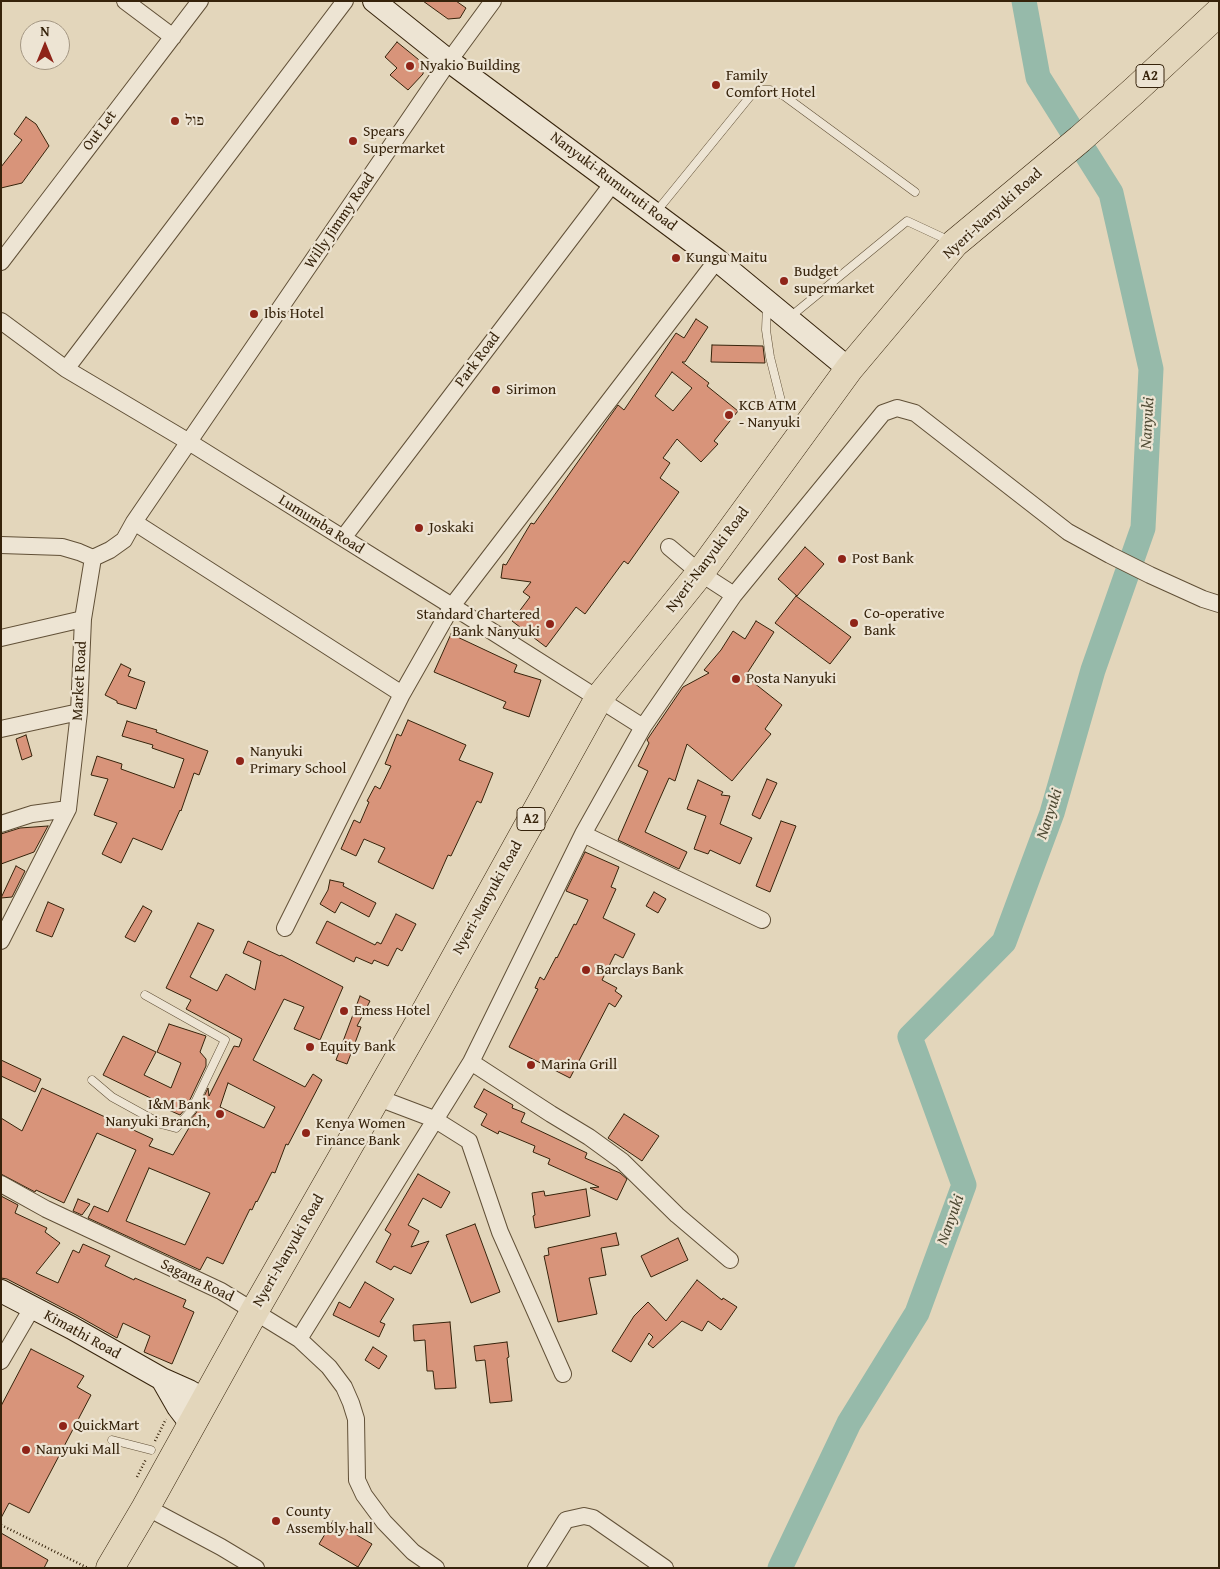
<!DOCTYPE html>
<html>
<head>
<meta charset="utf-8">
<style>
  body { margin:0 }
  #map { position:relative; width:1220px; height:1569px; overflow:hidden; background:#e3d6bb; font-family:"Gentium Book Plus",serif }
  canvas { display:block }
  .frame { position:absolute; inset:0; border:2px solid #36230b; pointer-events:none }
  .north { position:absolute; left:20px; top:20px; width:50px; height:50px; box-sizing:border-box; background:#ede4d3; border:1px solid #a49783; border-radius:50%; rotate:0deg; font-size:14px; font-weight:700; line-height:20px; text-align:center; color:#36230b }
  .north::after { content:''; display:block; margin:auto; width:18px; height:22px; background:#8f2418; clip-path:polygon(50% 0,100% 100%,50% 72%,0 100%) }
</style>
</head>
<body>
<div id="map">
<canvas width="1220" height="1569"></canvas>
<div class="frame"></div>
<div class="north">N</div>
</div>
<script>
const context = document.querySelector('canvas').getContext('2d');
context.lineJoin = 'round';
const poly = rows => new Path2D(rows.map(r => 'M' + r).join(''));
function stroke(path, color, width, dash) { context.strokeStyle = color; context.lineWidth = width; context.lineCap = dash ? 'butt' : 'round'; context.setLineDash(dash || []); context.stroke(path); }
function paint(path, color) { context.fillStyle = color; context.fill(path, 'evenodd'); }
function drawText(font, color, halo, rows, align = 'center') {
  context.font = font + ' "Gentium Book Plus","Frank Ruhl Libre",serif'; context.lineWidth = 4.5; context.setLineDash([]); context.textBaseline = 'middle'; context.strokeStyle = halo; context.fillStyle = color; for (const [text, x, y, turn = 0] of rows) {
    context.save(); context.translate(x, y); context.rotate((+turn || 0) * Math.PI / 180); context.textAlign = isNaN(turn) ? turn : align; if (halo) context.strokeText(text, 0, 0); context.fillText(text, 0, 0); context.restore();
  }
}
stroke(poly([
  [780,1568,849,1423,917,1313,964,1185,910,1037,1004,942,1052,813,1093,670,1143,528,1151,369,1111,193,1038,77,1024,1]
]), '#96baaa', 25);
const building = poly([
  [423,1,456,1,466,8,460,18,448,19,423,1],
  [397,42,424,64,423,74,408,90,390,75,397,68,385,57,397,42],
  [26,117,36,124,49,146,22,183,1,188,1,167,22,140,14,134,26,117],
  [696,319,708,327,685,362,682,362,709,383,707,386,738,411,714,441,718,444,701,462,677,439,663,458,670,463,660,478,679,492,628,564,624,561,585,614,576,607,546,647,512,621,530,597,523,592,531,582,501,578,503,564,506,565,531,523,534,524,618,405,624,410,676,333,684,338,696,319],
  [672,372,692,388,673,411,655,396,672,372],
  [712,345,763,346,765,363,711,362,712,345],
  [805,547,824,564,797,596,778,579,805,547],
  [796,596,851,637,830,664,775,623,796,596],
  [756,621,774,632,746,675,750,678,749,679,782,705,765,729,771,734,732,781,687,744,675,781,669,778,645,832,687,852,679,869,618,840,648,771,638,766,649,743,647,740,683,687,709,673,704,670,721,650,733,631,745,639,756,621],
  [451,634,517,665,514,672,541,680,529,717,503,708,506,702,434,672,451,634],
  [121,664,131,669,128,676,145,682,136,709,117,703,117,701,105,695,121,664],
  [408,720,466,745,459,760,493,773,481,803,477,801,451,856,448,855,433,889,378,862,385,848,364,839,356,856,341,849,354,820,360,823,369,802,367,801,375,786,380,789,391,766,385,764,397,734,401,736,408,720],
  [127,721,157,730,156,732,208,751,199,775,194,773,181,811,180,810,162,850,133,838,121,863,102,854,117,823,94,815,108,779,91,775,97,756,122,764,121,769,174,788,184,759,152,748,153,745,122,736,127,721],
  [26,735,32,756,22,760,16,739,26,735],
  [767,779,777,783,760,819,752,815,767,779],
  [698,780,723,792,721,795,730,796,720,824,752,838,740,864,710,850,708,854,694,849,706,816,687,809,698,780],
  [781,821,796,826,770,892,756,886,781,821],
  [48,826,34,852,1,864,1,834,20,828,48,826],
  [585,852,619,867,611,887,616,889,603,918,635,934,623,958,615,954,602,980,617,988,615,991,622,996,615,1007,609,1003,570,1078,509,1047,538,989,535,988,540,977,544,980,556,957,557,958,574,924,576,925,588,900,566,891,585,852],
  [16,866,25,871,12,897,1,898,16,866],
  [330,880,344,883,343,886,376,903,369,917,341,902,335,913,320,904,328,890,330,880],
  [654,892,666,899,658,913,646,906,654,892],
  [48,902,64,909,52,937,36,931,48,902],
  [143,906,152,911,135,942,125,937,143,906],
  [396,914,416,924,402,951,397,948,388,966,374,960,372,964,356,957,354,962,316,943,327,921,375,945,377,942,381,944,396,914],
  [198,923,214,930,190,977,217,991,226,974,255,990,261,961,243,953,248,941,280,956,281,955,343,987,320,1040,294,1029,304,1007,284,999,253,1060,305,1087,313,1074,322,1080,288,1145,286,1144,275,1173,272,1172,257,1202,256,1201,252,1210,250,1209,223,1264,207,1257,200,1270,88,1218,94,1206,108,1212,136,1150,97,1133,64,1203,36,1190,35,1192,1,1174,1,1118,22,1131,42,1088,153,1139,149,1146,173,1155,193,1121,190,1120,196,1113,208,1088,209,1096,234,1046,239,1047,242,1039,186,1009,191,1000,166,988,198,923],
  [228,1083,275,1107,264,1128,220,1107,228,1083],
  [149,1168,210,1193,185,1245,126,1221,149,1168],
  [360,996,370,1001,357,1026,361,1027,347,1064,336,1060,360,996],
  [169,1024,206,1036,200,1052,206,1059,206,1066,186,1108,180,1115,162,1107,163,1104,103,1075,123,1036,156,1052,144,1075,171,1088,181,1063,157,1052,169,1024],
  [1,1060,41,1079,35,1092,1,1076,1,1060],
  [484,1089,513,1105,512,1108,525,1113,521,1122,587,1153,585,1158,620,1173,627,1179,617,1200,590,1188,599,1187,548,1164,550,1159,533,1152,535,1146,499,1131,498,1134,481,1125,487,1114,474,1107,484,1089],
  [624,1114,659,1136,642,1161,608,1138,624,1114],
  [418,1174,450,1192,441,1208,423,1198,408,1225,419,1231,411,1247,429,1241,411,1274,394,1266,391,1270,376,1262,391,1234,385,1230,418,1174],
  [586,1189,590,1216,535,1228,533,1216,535,1215,532,1193,544,1191,545,1196,586,1189],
  [1,1196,18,1205,15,1213,47,1228,45,1232,60,1243,36,1273,58,1283,73,1250,79,1253,83,1244,110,1256,105,1266,134,1280,135,1278,186,1300,183,1307,194,1312,172,1364,144,1352,150,1336,123,1323,117,1338,78,1316,7,1279,1,1278,1,1196],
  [78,1199,90,1204,82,1215,73,1211,78,1199],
  [475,1224,500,1292,471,1303,446,1235,475,1224],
  [616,1233,619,1245,601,1248,606,1275,589,1278,597,1314,558,1322,544,1256,549,1255,548,1248,616,1233],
  [678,1238,688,1260,651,1277,641,1256,678,1238],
  [697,1280,722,1300,723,1298,737,1307,721,1330,708,1321,702,1331,682,1321,653,1348,648,1344,653,1337,649,1333,631,1362,612,1351,634,1316,648,1302,666,1321,697,1280],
  [365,1282,394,1299,380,1322,385,1324,379,1337,333,1315,339,1302,350,1308,365,1282],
  [450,1322,456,1388,435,1389,433,1371,427,1371,425,1340,414,1341,413,1325,450,1322],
  [507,1342,509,1357,507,1358,512,1401,490,1403,485,1360,476,1361,474,1346,507,1342],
  [373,1347,387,1356,379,1369,365,1360,373,1347],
  [31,1349,84,1376,77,1387,91,1395,29,1513,9,1503,1,1518,1,1406,31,1349],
  [333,1521,372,1544,358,1567,319,1544,333,1521],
  [1,1533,48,1560,44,1568,1,1568,1,1533]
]);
paint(building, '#d8947a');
stroke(building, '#36230b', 1);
const lane = poly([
  [656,212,752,94,760,90,770,90,783,95,915,192],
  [767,305,766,330,770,357,781,401],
  [790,317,907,221,950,241],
  [92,1080,112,1097,161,1124,176,1128,191,1111,225,1040,145,995],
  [112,1440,151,1450]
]);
const street = poly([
  [125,1,173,37],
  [1,262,200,1],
  [1,321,66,369,189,442,452,606,643,727],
  [66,369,345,1],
  [134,522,402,694],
  [343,538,613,183],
  [1,545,62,547,79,552,93,558],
  [669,547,700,573,734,595],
  [1,638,83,619],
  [1,729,79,712],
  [1,824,32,814,68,809],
  [583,834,762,920],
  [285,928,402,694,452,606,717,260],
  [1,941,68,809,79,712,83,619,93,558,110,550,124,540,134,522,449,61,493,1],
  [471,1062,551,1114,589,1137,622,1161,677,1215,730,1260],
  [376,1097,434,1119,469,1141,500,1232,563,1374],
  [1,1184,46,1209,221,1291,299,1339,329,1367,344,1387,351,1403,356,1419,357,1480,364,1495,384,1522,413,1552,436,1568],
  [299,1339,471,1062,583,834,643,727,734,595,883,413,897,408,915,413,1068,532,1110,555,1150,575,1203,599,1219,604],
  [1,1361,32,1308],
  [146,1507,221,1547,256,1568],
  [536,1568,566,1520,584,1516,593,1518,665,1568]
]);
const secondary = poly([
  [374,1,449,61,717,260,849,369],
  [1,1291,72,1328,162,1379,189,1391,206,1401],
  [162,1379,178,1407,191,1424]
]);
const highway = poly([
  [110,1568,146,1507,255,1310,423,1016,599,698,700,573,849,369,955,243,1080,139,1134,91,1219,12]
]);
stroke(lane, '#615037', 9);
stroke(street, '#615037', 18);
stroke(secondary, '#36230b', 24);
stroke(highway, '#36230b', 29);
stroke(poly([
  [155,1441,166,1419],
  [137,1477,146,1459],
  [1,1525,88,1568]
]), '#36230b', 2.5, [1, 2.5]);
stroke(lane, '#ede4d3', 8);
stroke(street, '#ede4d3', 16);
stroke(secondary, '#ede4d3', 22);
stroke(highway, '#e3d6bb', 28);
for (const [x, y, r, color] of [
  [410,66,5,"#8f2418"],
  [716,85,5,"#8f2418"],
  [175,121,5,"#8f2418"],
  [353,141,5,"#8f2418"],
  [676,258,5,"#8f2418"],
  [784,281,5,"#8f2418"],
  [254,314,5,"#8f2418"],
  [496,390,5,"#8f2418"],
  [729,415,5,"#8f2418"],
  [419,528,5,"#8f2418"],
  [842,559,5,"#8f2418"],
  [854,623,5,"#8f2418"],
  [550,624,5,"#8f2418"],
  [736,679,5,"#8f2418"],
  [240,761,5,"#8f2418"],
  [586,970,5,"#8f2418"],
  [344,1011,5,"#8f2418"],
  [310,1047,5,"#8f2418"],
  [531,1065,5,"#8f2418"],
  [220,1114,5,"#8f2418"],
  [306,1133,5,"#8f2418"],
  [63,1426,5,"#8f2418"],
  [26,1450,5,"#8f2418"],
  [276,1521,5,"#8f2418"]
]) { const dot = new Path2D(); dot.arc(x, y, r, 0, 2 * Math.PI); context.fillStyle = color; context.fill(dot); stroke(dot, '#ede4d3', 2); }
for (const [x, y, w] of [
  [1150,76,28],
  [531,819,28]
]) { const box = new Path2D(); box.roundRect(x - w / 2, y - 11.5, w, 23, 4); context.fillStyle = '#ede4d3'; context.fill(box); stroke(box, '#36230b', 1); }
drawText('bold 14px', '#36230b', null, [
  ["A2",1150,76],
  ["A2",531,819]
]);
drawText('15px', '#36230b', '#ede4d3', [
  ["Nyakio Building",420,66],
  ["Family",726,76],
  ["Comfort Hotel",726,93],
  ["פול",185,121],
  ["Spears",363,132],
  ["Supermarket",363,149],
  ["Kungu Maitu",686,258],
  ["Budget",794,272],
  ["supermarket",794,289],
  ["Ibis Hotel",264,314],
  ["Sirimon",506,390],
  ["KCB ATM",739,406],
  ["- Nanyuki",739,423],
  ["Joskaki",429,528],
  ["Post Bank",852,559],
  ["Co-operative",864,614],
  ["Bank",864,631],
  ["Standard Chartered",540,615,"right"],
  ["Bank Nanyuki",540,632,"right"],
  ["Posta Nanyuki",746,679],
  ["Nanyuki",250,752],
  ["Primary School",250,769],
  ["Barclays Bank",596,970],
  ["Emess Hotel",354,1011],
  ["Equity Bank",320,1047],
  ["Marina Grill",541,1065],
  ["I&M Bank",210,1105,"right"],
  ["Nanyuki Branch,",210,1122,"right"],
  ["Kenya Women",316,1124],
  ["Finance Bank",316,1141],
  ["QuickMart",73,1426],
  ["Nanyuki Mall",36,1450],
  ["County",286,1512],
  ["Assembly hall",286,1529]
], 'left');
drawText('15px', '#36230b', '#ede4d3', [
  ["Out Let",100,131,-53],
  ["Nanyuki-Rumuruti Road",613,182,37],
  ["Nyeri-Nanyuki Road",993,214,-42],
  ["Willy Jimmy Road",340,221,-56],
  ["Park Road",478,360,-53],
  ["Lumumba Road",321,525,32],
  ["Nyeri-Nanyuki Road",708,560,-53],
  ["Market Road",80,681,-87],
  ["Nyeri-Nanyuki Road",488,898,-61],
  ["Nyeri-Nanyuki Road",289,1251,-60],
  ["Sagana Road",197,1281,26],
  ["Kimathi Road",82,1335,29]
]);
drawText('italic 16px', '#4e4933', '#ede4d3', [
  ["Nanyuki",1148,423,-87],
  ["Nanyuki",1050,814,-72],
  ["Nanyuki",951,1220,-70]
]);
</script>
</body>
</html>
